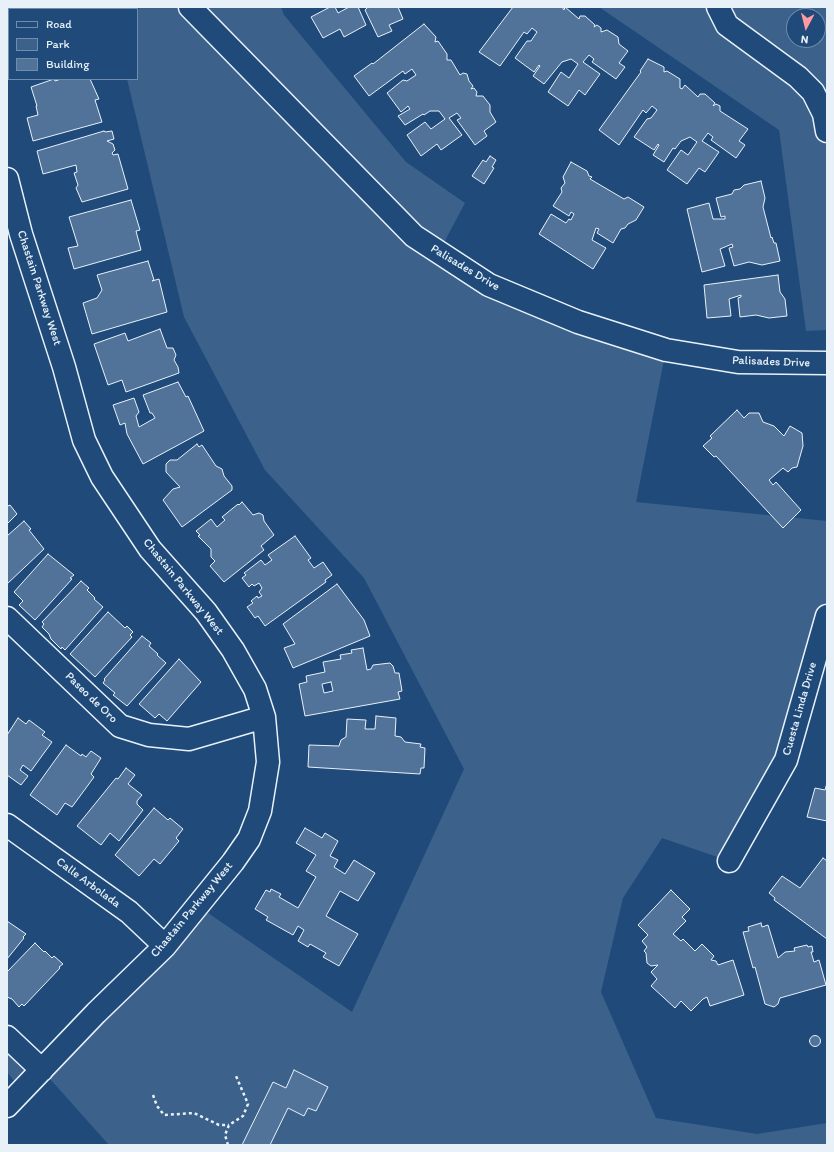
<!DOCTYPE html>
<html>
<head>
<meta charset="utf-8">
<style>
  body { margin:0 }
  #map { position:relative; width:834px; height:1152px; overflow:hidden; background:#1f4a7a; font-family:Itim,sans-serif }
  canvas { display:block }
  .frame { position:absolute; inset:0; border:8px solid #e8f1f8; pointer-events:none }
  .legend { position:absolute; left:8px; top:8px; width:130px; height:72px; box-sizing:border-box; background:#1f4a7a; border:1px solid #6f8dac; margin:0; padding:5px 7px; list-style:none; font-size:12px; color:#e8f1f8 }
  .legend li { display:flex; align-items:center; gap:8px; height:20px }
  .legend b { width:20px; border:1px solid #6f8dac }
  .north { position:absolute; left:786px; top:8px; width:40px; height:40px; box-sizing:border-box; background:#1f4a7a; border:1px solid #6f8dac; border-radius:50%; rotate:187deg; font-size:11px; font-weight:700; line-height:16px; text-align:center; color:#e8f1f8 }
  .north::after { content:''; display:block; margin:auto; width:14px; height:18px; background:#ff9aa2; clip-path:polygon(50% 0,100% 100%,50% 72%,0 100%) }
</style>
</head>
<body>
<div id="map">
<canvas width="834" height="1152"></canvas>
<div class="frame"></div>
<ul class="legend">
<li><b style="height:5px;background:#1f4a7a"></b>Road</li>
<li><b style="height:11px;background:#3c628c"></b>Park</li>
<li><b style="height:11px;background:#517399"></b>Building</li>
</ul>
<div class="north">N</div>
</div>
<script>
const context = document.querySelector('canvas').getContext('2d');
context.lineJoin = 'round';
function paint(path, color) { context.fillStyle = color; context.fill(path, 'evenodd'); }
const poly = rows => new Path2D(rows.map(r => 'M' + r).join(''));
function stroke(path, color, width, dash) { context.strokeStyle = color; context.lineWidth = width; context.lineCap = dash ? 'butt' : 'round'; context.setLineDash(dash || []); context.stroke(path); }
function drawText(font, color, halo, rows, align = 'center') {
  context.font = font + ' Itim,sans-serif'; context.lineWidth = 4; context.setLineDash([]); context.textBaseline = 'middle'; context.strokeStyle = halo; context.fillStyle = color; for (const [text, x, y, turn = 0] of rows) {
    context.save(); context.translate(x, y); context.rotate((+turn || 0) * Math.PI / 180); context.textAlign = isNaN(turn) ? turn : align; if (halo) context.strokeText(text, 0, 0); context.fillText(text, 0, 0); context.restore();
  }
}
paint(poly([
  [139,7,281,7,284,15,406,162,465,203,439,252,666,350,636,502,827,521,827,616,786,760,729,861,662,838,623,898,601,992,656,1118,757,1134,827,1123,827,1145,109,1145,42,1070,22,1091,7,1072,7,1037,42,1070,198,906,352,1012,464,769,364,578,265,470,184,317,127,79,137,79,137,14],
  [599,7,827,7,827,330,806,331,779,130],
  [794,16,818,16,818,40,794,40]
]), '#3c628c');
const building = poly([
  [45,7,79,7,80,9,46,9,45,7],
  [330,7,335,7,338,13,349,7,358,7,366,25,344,37,340,29,323,38,311,17,330,7],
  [368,7,398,7,403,19,389,25,392,31,378,37,365,10,368,7],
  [513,7,562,7,564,10,565,7,579,19,580,16,585,16,595,25,594,27,597,25,601,28,601,32,607,30,618,37,619,44,628,51,619,63,625,67,616,79,592,62,594,59,589,55,583,62,600,74,585,95,579,90,568,106,548,92,561,72,569,78,578,64,571,59,562,62,544,84,533,76,540,66,539,65,534,72,515,58,527,41,531,41,537,32,532,28,527,34,524,32,500,66,479,52,513,7],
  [424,24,436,37,435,42,438,41,447,54,447,60,451,60,460,75,463,73,467,74,469,81,473,86,471,89,474,88,477,92,476,96,483,96,490,105,490,112,496,122,484,131,487,136,475,145,457,120,461,118,457,113,449,118,462,135,441,150,437,144,421,156,407,135,425,122,431,129,445,119,439,111,430,111,424,115,423,114,405,125,398,116,410,109,408,106,401,112,387,93,403,80,407,81,416,75,412,69,405,74,403,71,369,96,354,76,372,63,373,64,424,24],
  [648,59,664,67,664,72,667,71,680,79,680,88,682,89,685,85,698,97,700,94,705,94,715,103,713,106,716,104,720,106,720,111,748,129,739,141,745,145,736,158,711,140,713,137,708,133,702,141,719,152,705,172,699,168,687,184,667,170,681,150,688,155,697,142,690,137,681,141,675,149,673,148,664,162,653,155,659,145,658,144,654,150,634,137,647,119,651,118,657,110,652,106,646,113,643,110,619,145,599,130,641,72,640,71,648,59],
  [54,79,55,81,61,79,90,79,99,99,95,100,102,122,33,141,27,118,38,115,36,106,37,106,31,87,54,79],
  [104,131,105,132,112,131,114,139,107,141,113,144,115,150,112,153,113,155,118,154,128,189,82,202,76,188,78,185,74,173,77,172,76,165,43,174,37,151,104,131],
  [490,156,496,160,492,167,494,168,484,184,472,176,483,160,486,162,490,156],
  [571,162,587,171,589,176,592,177,590,179,624,199,628,197,644,207,636,220,628,224,625,228,621,229,613,243,597,233,599,229,596,228,592,240,606,248,593,269,539,234,551,214,566,223,569,219,571,220,574,214,571,212,569,216,553,206,562,192,561,188,565,183,563,177,571,162],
  [761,181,765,198,763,207,771,238,772,237,774,243,776,243,780,261,762,265,749,262,734,266,729,248,733,247,732,244,720,249,725,266,702,272,687,209,709,203,713,219,725,219,725,216,721,217,716,198,732,194,734,190,740,189,744,185,761,181],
  [131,200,140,230,136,231,141,250,74,269,68,248,78,246,69,217,131,200],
  [148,261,154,280,152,281,159,279,167,312,92,334,83,303,97,298,102,290,97,275,148,261],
  [778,275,780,292,785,299,787,316,769,318,756,315,740,317,738,298,741,297,741,295,729,299,731,316,707,318,704,285,778,275],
  [160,329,167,348,173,348,176,355,174,360,178,367,179,373,126,392,122,380,108,385,94,344,125,333,128,341,160,329],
  [178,382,186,397,188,396,204,431,143,464,127,434,125,423,120,425,113,405,134,398,139,412,136,416,139,427,155,418,152,413,150,413,143,395,178,382],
  [737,410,744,418,749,413,759,413,763,422,774,426,784,436,790,426,802,433,803,446,797,467,792,468,788,472,783,468,769,480,773,485,776,482,801,510,783,528,716,456,714,457,703,446,712,438,710,436,737,410],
  [197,444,199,447,202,445,216,466,222,469,224,476,232,486,232,490,182,527,163,500,173,489,180,487,166,472,166,464,170,460,177,460,197,444],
  [242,502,253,515,259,513,263,515,264,521,274,535,261,546,264,550,224,582,210,566,215,561,211,557,211,549,198,536,200,535,196,531,211,519,217,527,225,520,222,517,238,504,239,505,242,502],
  [7,504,8,506,10,505,17,514,7,524,7,504],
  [24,521,31,529,29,530,44,549,7,584,7,536,24,521],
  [295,536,311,558,308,560,314,568,323,562,332,575,325,580,326,582,265,626,258,616,255,618,247,607,253,603,251,601,257,596,258,598,262,596,259,592,262,588,259,583,254,586,252,584,249,587,242,578,246,575,244,573,261,560,265,565,272,560,268,555,295,536],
  [48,554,74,575,70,578,72,579,35,620,19,605,23,601,14,592,48,554],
  [81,581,89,588,87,590,95,598,94,599,103,607,65,650,62,647,61,649,51,639,49,634,42,627,44,624,42,622,81,581],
  [337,584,364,620,370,636,293,668,284,648,295,644,283,624,337,584],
  [108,612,125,628,127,626,133,632,130,635,132,637,95,677,70,654,108,612],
  [142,636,151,643,149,646,158,654,157,655,166,663,127,706,113,695,115,693,103,683,105,680,104,679,142,636],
  [363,648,367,670,371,669,373,665,390,663,393,666,395,673,399,673,402,691,398,692,400,699,305,716,299,684,307,682,306,676,325,672,323,662,341,659,340,655,352,653,351,650,363,648],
  [331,682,333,691,324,693,322,684,331,682],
  [179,659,201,682,167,721,159,714,155,718,139,704,179,659],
  [376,716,396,718,395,736,401,737,405,742,421,744,420,747,425,748,424,768,421,768,420,774,308,767,309,745,339,746,341,740,346,737,347,719,366,720,365,729,375,729,376,716],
  [18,718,26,724,29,720,45,732,42,735,52,742,31,771,23,765,20,770,28,776,21,785,7,775,7,735,18,718],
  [66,745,81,756,82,754,86,757,91,751,101,758,91,774,94,777,72,807,65,803,57,815,30,795,66,745],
  [126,768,135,775,128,784,142,795,137,801,137,804,143,810,119,841,110,833,101,845,77,826,116,778,118,779,126,768],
  [827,783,827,821,807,817,815,788,825,790,827,783],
  [154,808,168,820,170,818,183,829,176,838,179,841,160,864,154,859,139,876,115,855,154,808],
  [305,828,322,838,325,833,338,841,330,856,338,860,334,867,345,874,354,860,375,873,358,901,340,891,326,916,358,934,339,966,323,957,326,953,310,944,308,947,298,941,304,930,298,926,293,935,266,920,268,917,255,909,266,890,270,892,271,889,281,894,279,897,298,908,316,877,306,871,316,855,296,843,305,828],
  [823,858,827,861,827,939,774,900,775,898,769,893,782,876,800,888,823,858],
  [671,890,690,909,682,917,686,921,673,934,681,941,683,939,695,951,702,944,714,956,711,960,716,961,718,965,733,960,744,995,710,1006,707,997,703,999,691,1011,681,1001,675,1008,651,986,657,979,651,972,658,965,651,966,647,963,646,953,644,951,647,947,642,941,648,935,638,925,671,890],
  [7,921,26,934,23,937,24,938,7,959,7,921],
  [761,923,762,927,768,925,778,958,785,952,795,951,794,948,807,945,808,947,812,946,813,952,811,952,814,962,819,960,826,985,780,998,778,1004,774,1007,765,1004,755,967,753,968,743,932,749,931,748,927,761,923],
  [35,943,44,952,45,951,52,958,54,956,63,964,59,967,60,968,24,1006,22,1004,19,1007,12,999,7,997,7,972,35,943],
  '809.5 1041a5.5 5.5 0 1 1 11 0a5.5 5.5 0 1 1-11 0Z',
  [294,1070,328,1087,316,1111,308,1108,304,1116,288,1108,270,1145,242,1145,273,1082,286,1088,294,1070]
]);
paint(building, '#517399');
stroke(building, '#e8f1f8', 1);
const minor = poly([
  [718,7,727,25,798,77,813,92,824,114,827,131],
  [7,179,21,234,64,367,84,440,102,477,150,549,206,612,233,650,255,689,264,717,268,762,260,811,249,839,233,862,165,946,96,1013,7,1106],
  [7,618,120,726,149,735,189,739,264,717],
  [7,825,129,912,165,946],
  [729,861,786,760,827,616],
  [7,1037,42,1070]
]);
const tertiary = poly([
  [190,7,414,236,489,285,578,322,666,350,738,362,827,363]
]);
stroke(minor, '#e8f1f8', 25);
stroke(tertiary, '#e8f1f8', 25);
stroke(poly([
  [153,1095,157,1106,164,1115,194,1113,219,1125,229,1125],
  [228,1145,225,1135,229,1125,243,1116,248,1104,236,1076]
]), '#e8f1f8', 2.5, [3, 3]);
stroke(minor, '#1f4a7a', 22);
stroke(tertiary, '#1f4a7a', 22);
drawText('12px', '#e8f1f8', '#1f4a7a', [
  ["Palisades Drive",465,268,31],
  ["Chastain Parkway West",39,288,72],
  ["Palisades Drive",771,362,2],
  ["Chastain Parkway West",183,587,51],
  ["Paseo de Oro",91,698,44],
  ["Cuesta Linda Drive",800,709,-74],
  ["Calle Arbolada",88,883,36],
  ["Chastain Parkway West",192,910,-50]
]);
</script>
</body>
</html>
